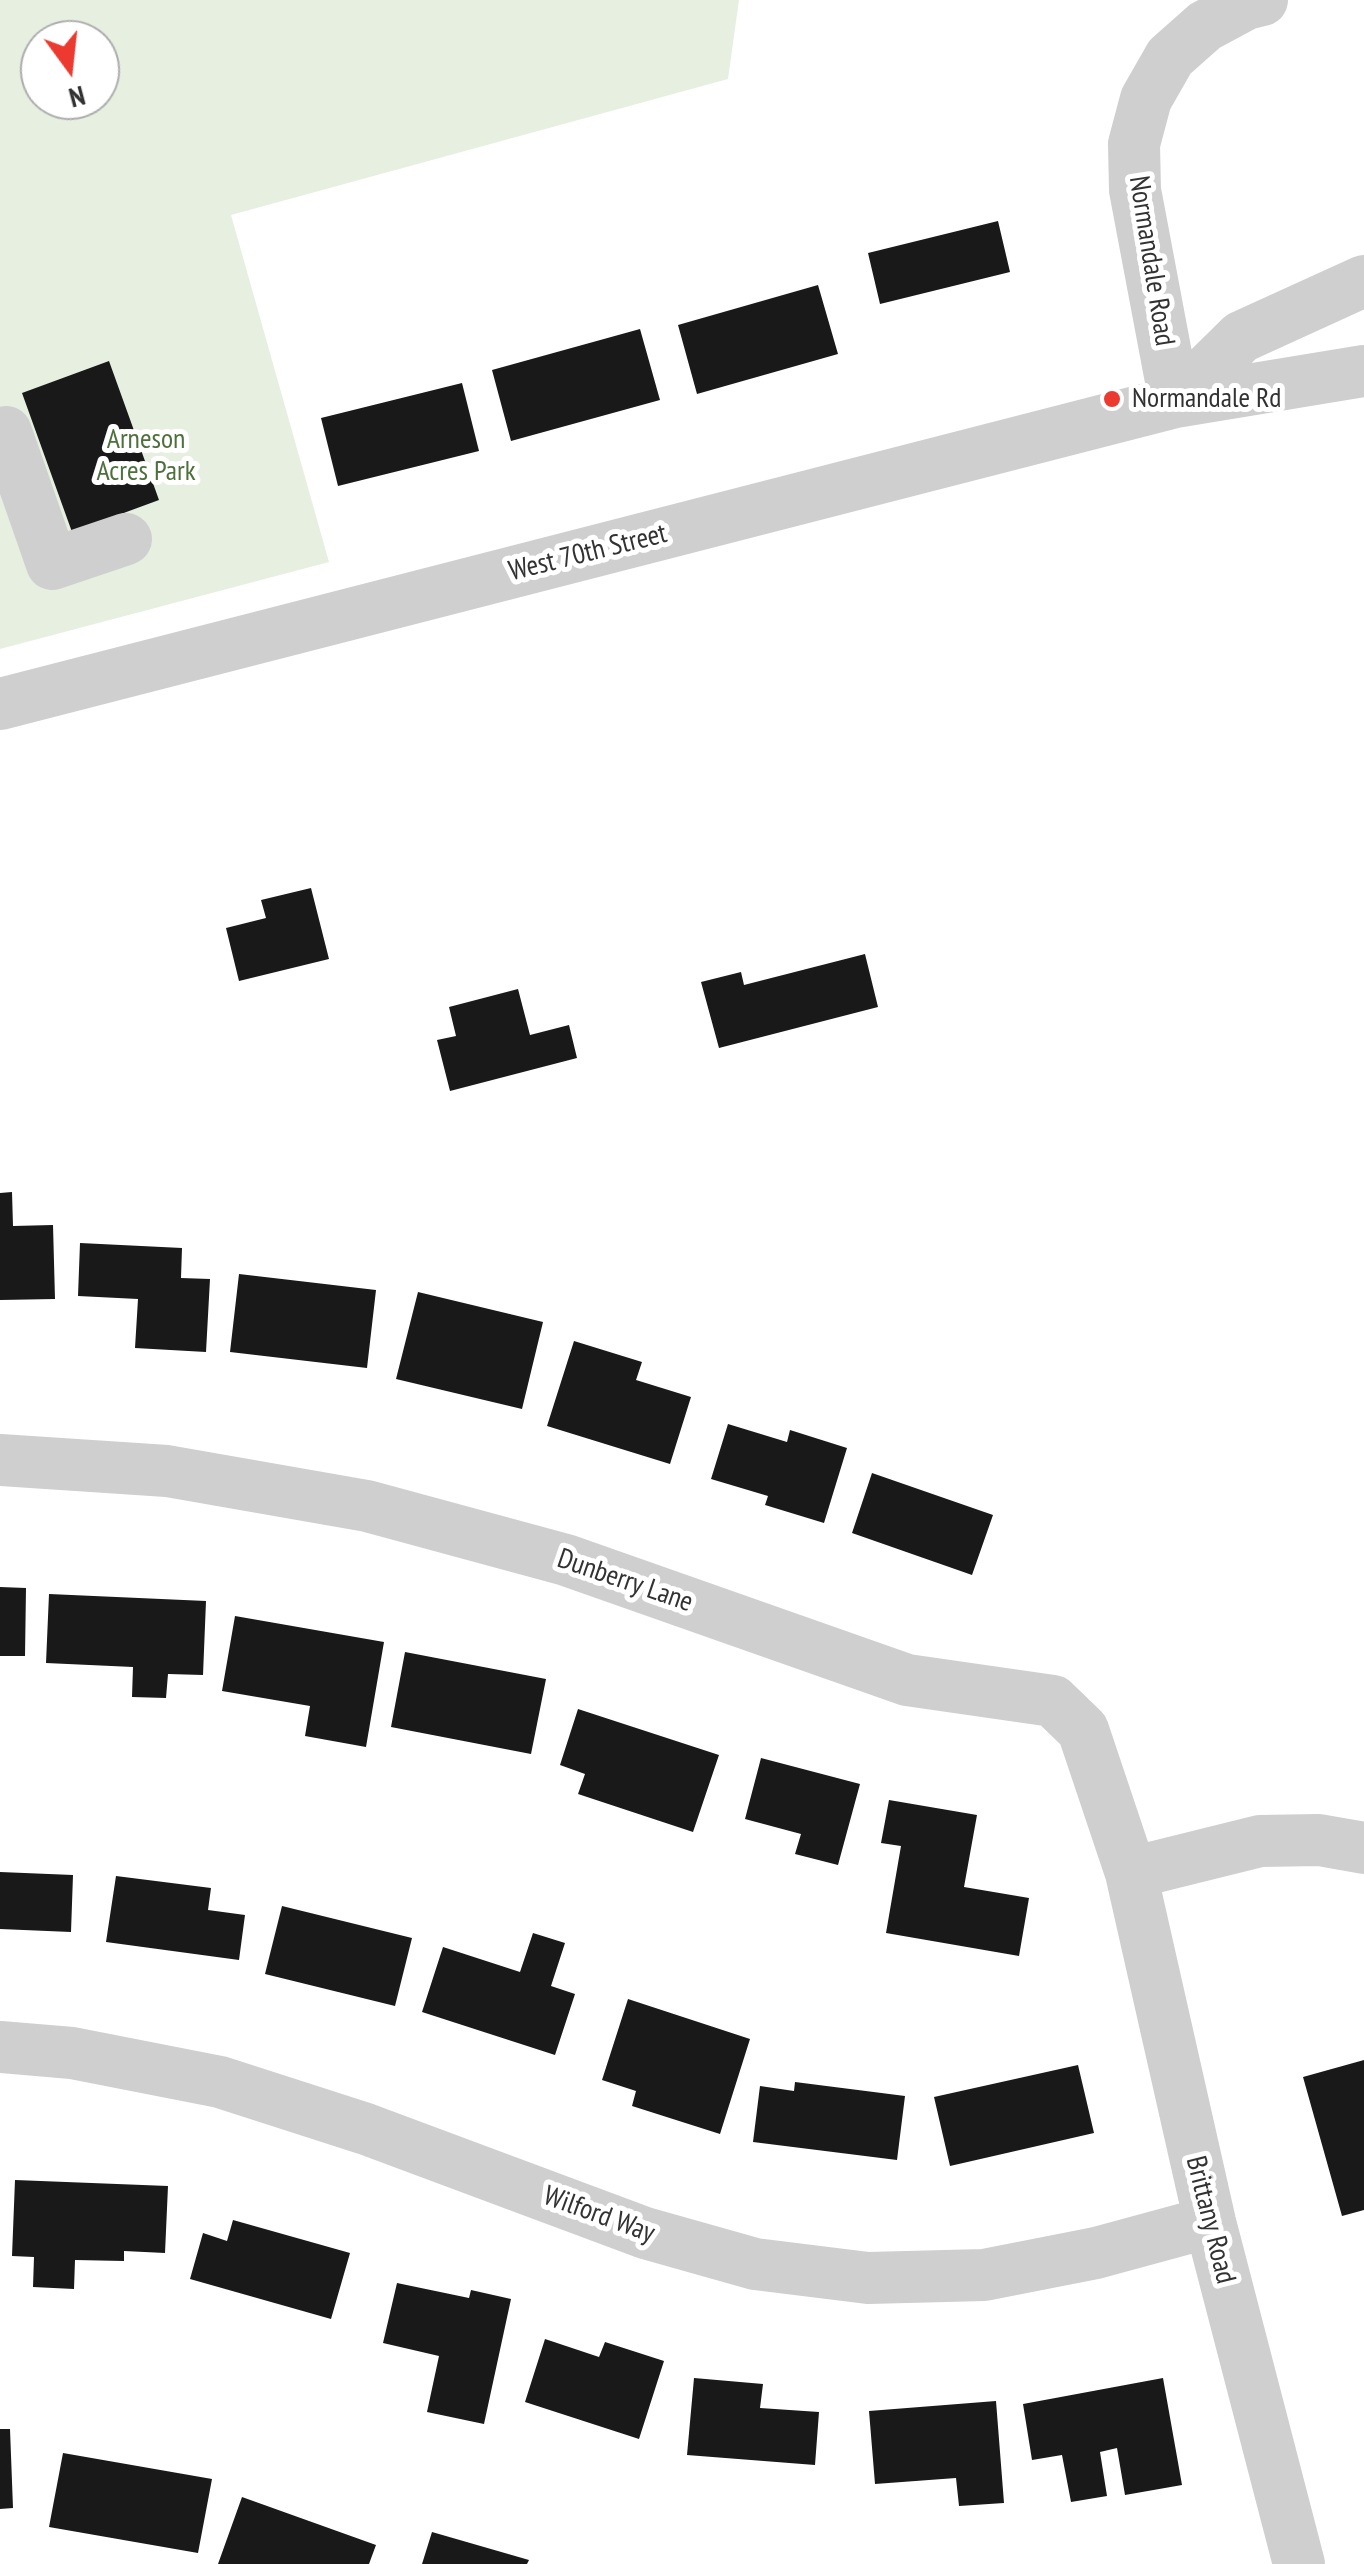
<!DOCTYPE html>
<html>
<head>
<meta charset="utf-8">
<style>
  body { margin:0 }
  #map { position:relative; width:1364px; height:2564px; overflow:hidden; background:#fff; font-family:"PT Sans Narrow",sans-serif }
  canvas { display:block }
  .north { position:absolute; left:20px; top:20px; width:100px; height:100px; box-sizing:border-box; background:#fff; border:2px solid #adadad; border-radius:50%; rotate:165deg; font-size:28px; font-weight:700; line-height:40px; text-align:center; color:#323232 }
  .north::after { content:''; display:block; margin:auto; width:35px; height:45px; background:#ec3a31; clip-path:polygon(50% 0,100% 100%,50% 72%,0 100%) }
</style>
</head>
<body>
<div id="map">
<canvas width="1364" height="2564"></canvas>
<div class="north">N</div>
</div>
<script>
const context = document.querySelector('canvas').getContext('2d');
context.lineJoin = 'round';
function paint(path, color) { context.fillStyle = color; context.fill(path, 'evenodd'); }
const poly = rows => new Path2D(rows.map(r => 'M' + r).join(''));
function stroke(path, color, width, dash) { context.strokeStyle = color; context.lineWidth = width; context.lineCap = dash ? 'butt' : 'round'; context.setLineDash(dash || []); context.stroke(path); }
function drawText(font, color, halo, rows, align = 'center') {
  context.font = font + ' "PT Sans Narrow",sans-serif'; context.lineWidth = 10; context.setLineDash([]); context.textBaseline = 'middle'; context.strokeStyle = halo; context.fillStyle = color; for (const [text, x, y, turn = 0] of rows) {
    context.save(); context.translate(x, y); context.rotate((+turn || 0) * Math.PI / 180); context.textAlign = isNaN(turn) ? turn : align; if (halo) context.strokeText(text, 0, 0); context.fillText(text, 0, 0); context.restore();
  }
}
paint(poly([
  [0,0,739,0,728,79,231,215,329,562,0,649],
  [40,40,100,40,100,100,40,100]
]), '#e6efe0');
paint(poly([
  [998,221,1010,272,880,304,868,253],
  [818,285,838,354,697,394,678,325],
  [640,329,660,400,511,441,492,370],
  [109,361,159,500,72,532,22,393],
  [462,383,479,451,338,486,321,418],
  [311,888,329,959,239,981,226,928,266,918,261,900],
  [865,954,878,1007,719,1048,701,982,741,972,744,985],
  [518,989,530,1035,569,1025,577,1058,450,1091,437,1040,456,1036,449,1007],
  [12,1192,13,1226,53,1225,55,1299,0,1300,0,1193],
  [80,1243,182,1248,181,1278,210,1279,206,1352,135,1348,138,1299,78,1296],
  [239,1274,376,1290,367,1368,230,1352],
  [418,1292,543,1322,522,1409,396,1379],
  [574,1341,642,1362,636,1380,691,1397,670,1464,547,1426],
  [728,1424,787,1442,790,1430,847,1448,824,1523,765,1505,768,1496,711,1479],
  [872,1473,993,1515,972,1575,852,1533],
  [0,1587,26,1588,25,1656,0,1656],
  [49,1594,206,1601,203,1675,168,1674,166,1698,132,1697,133,1667,46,1663],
  [235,1616,384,1642,366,1747,305,1736,310,1706,222,1691],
  [405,1652,546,1679,531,1754,391,1727],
  [578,1709,719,1755,693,1832,578,1794,585,1774,560,1765],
  [761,1758,860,1784,838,1865,795,1854,801,1834,745,1819],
  [889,1800,977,1815,964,1887,1029,1898,1019,1956,886,1933,901,1846,881,1843],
  [0,1872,73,1875,71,1932,0,1929],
  [116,1876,211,1888,208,1910,245,1915,239,1960,106,1942],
  [282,1906,412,1938,395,2006,265,1974],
  [533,1933,565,1943,551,1986,575,1994,555,2055,422,2012,443,1947,520,1972],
  [628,1999,750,2039,720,2134,632,2106,636,2091,602,2080],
  [1364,2060,1364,2210,1342,2216,1303,2077],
  [1078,2065,1094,2133,950,2166,934,2097],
  [795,2082,905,2096,897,2160,753,2142,760,2086,794,2091],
  [15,2180,168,2186,165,2253,124,2251,124,2261,75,2260,74,2289,33,2287,34,2257,12,2256],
  [233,2220,350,2253,331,2319,190,2279,203,2233,227,2241],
  [397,2283,469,2298,471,2290,511,2299,484,2424,427,2412,439,2356,383,2343],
  [545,2339,599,2357,605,2342,664,2361,639,2439,525,2402],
  [694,2378,763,2384,760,2408,819,2412,815,2465,687,2455],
  [1163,2378,1182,2485,1125,2495,1117,2448,1100,2452,1107,2496,1071,2502,1062,2455,1032,2460,1023,2404],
  [996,2401,1004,2503,959,2506,956,2478,875,2484,869,2411],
  [0,2429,10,2429,13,2508,0,2509],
  [63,2453,212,2479,198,2553,49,2527],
  [242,2497,376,2545,369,2564,218,2564],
  [432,2532,529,2560,527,2564,422,2564]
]), '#191919');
stroke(poly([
  [1175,402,1135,190,1134,144,1146,99,1170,57,1205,26,1246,4,1262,0],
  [1175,402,1241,337,1364,281],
  [6,432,52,564,126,539],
  [0,704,1175,402,1364,371],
  [0,1460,167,1471,367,1506,566,1560,907,1680,1053,1701,1083,1730,1131,1873,1210,2222,1299,2564],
  [1131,1873,1260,1841,1319,1840,1364,1848],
  [0,2047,72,2053,220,2082,366,2129,645,2233,755,2264,868,2278,984,2275,1096,2253,1210,2222]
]), '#cfcfcf', 52);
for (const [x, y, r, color] of [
  [1112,399,10,"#ec3a31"]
]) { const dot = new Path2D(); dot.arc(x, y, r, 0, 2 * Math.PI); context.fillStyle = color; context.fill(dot); stroke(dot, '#fff', 4); }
drawText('28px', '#323232', '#fff', [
  ["Normandale Road",1151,261,81],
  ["West 70th Street",588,553,-14],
  ["Dunberry Lane",625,1581,19],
  ["Wilford Way",599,2215,20],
  ["Brittany Road",1210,2220,76]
]);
drawText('28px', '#323232', '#fff', [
  ["Normandale Rd",1132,399]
], 'left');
drawText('28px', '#4e703c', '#fff', [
  ["Arneson",146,440],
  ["Acres Park",146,472]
]);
</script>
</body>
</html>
